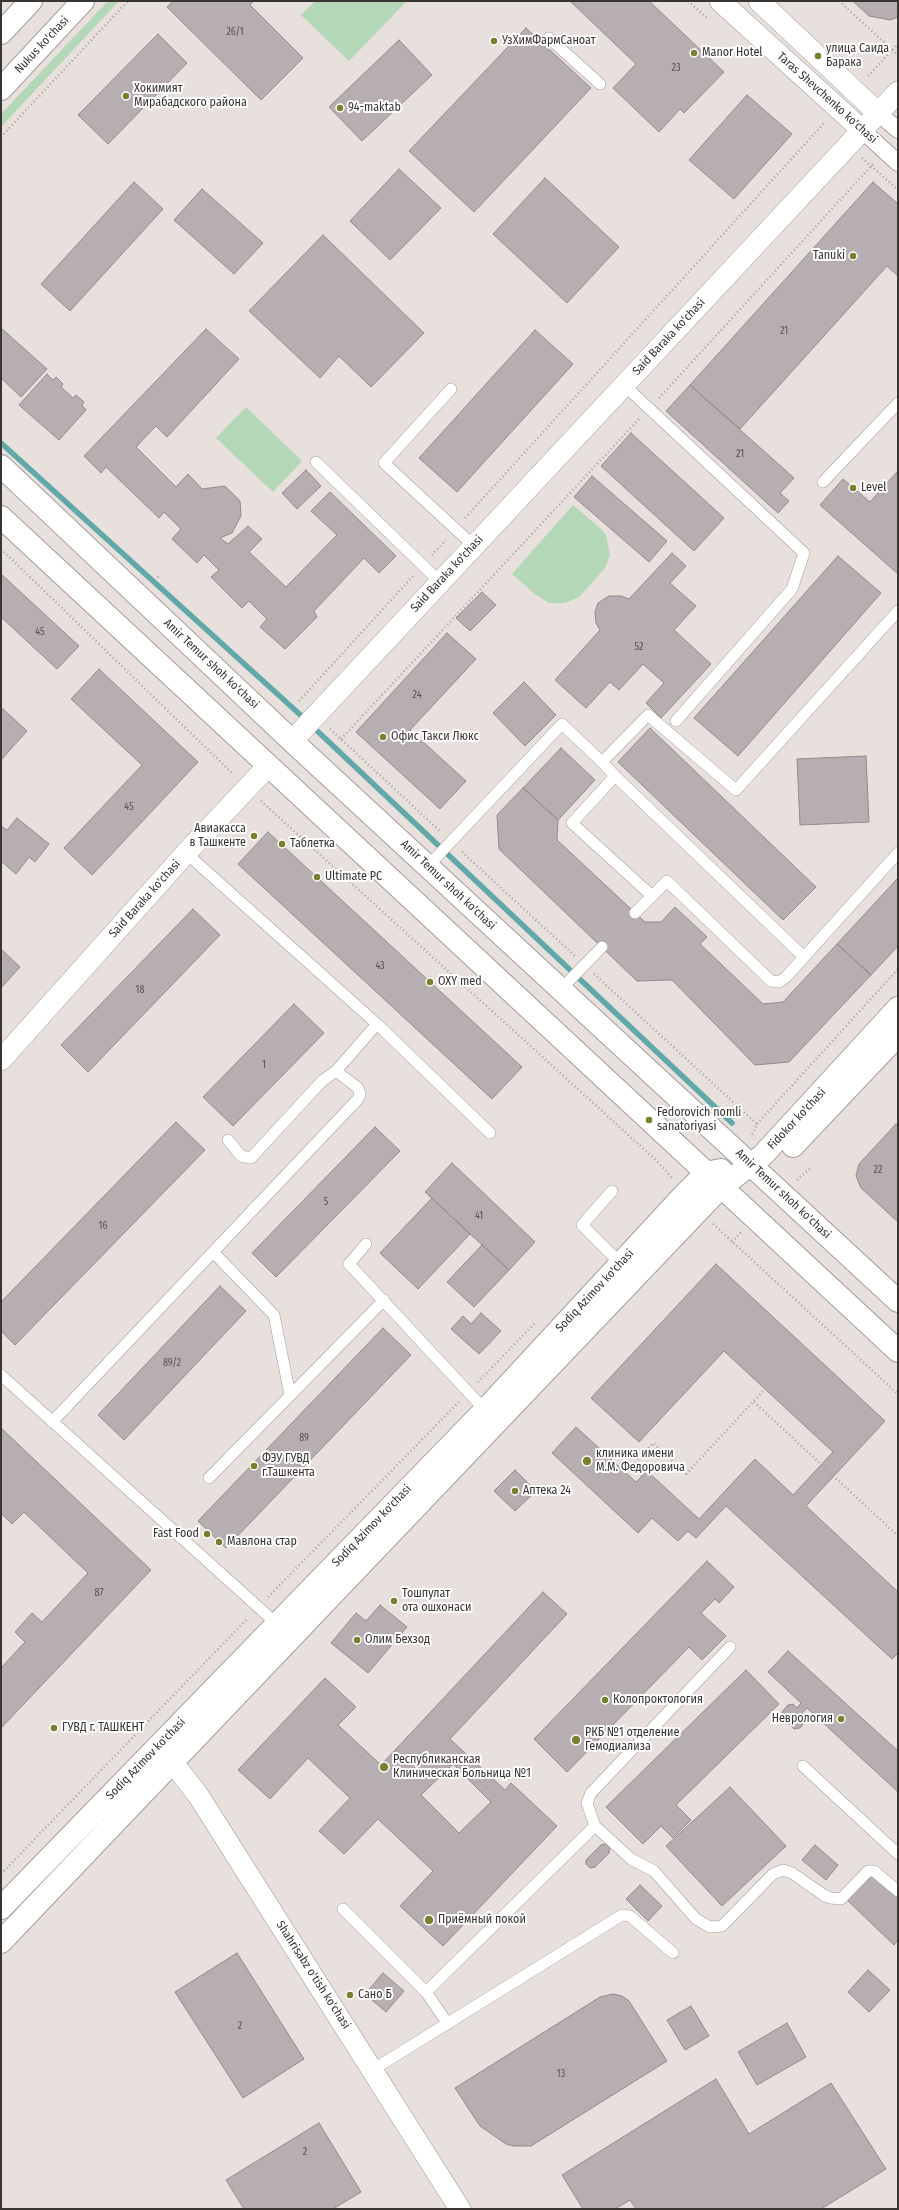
<!DOCTYPE html>
<html>
<head>
<meta charset="utf-8">
<style>
  body { margin:0 }
  #map { position:relative; width:899px; height:2210px; overflow:hidden; background:#e8e0dc; font-family:"Fira Sans Condensed",sans-serif }
  canvas { display:block }
  .frame { position:absolute; inset:0; border:2px solid #383533; pointer-events:none }
</style>
</head>
<body>
<div id="map">
<canvas width="899" height="2210"></canvas>
<div class="frame"></div>
</div>
<script>
const context = document.querySelector('canvas').getContext('2d');
context.lineJoin = 'round';
function paint(path, color) { context.fillStyle = color; context.fill(path, 'evenodd'); }
const poly = rows => new Path2D(rows.map(r => 'M' + r).join(''));
function stroke(path, color, width, dash) { context.strokeStyle = color; context.lineWidth = width; context.lineCap = dash ? 'butt' : 'round'; context.setLineDash(dash || []); context.stroke(path); }
function drawText(font, color, halo, rows, align = 'center') {
  context.font = font + ' "Fira Sans Condensed",sans-serif'; context.lineWidth = 4; context.setLineDash([]); context.textBaseline = 'middle'; context.strokeStyle = halo; context.fillStyle = color; for (const [text, x, y, turn = 0] of rows) {
    context.save(); context.translate(x, y); context.rotate((+turn || 0) * Math.PI / 180); context.textAlign = isNaN(turn) ? turn : align; if (halo) context.strokeText(text, 0, 0); context.fillText(text, 0, 0); context.restore();
  }
}
paint(poly([
  [108,1,119,1,1,127,1,114],
  [315,1,407,1,349,61,301,15],
  [246,407,302,461,273,492,216,438],
  [573,505,602,530,606,535,610,555,605,568,579,597,565,603,549,603,536,595,512,574]
]), '#b3d7b7');
stroke(poly([
  [1,443,306,720],
  [312,726,732,1123]
]), '#61a9a9', 5.5);
const building = poly([
  [173,1,253,1,250,5,303,58,261,100,167,7,173,1],
  [570,1,649,1,724,72,684,113,680,109,659,132,613,88,636,64,570,1],
  [853,1,898,1,898,17,890,20,869,16,853,1],
  [526,28,591,88,474,212,409,151,526,28],
  [158,34,187,63,108,144,78,115,158,34],
  [399,40,432,75,362,141,329,107,399,40],
  [747,95,792,134,734,199,689,160,747,95],
  [399,169,441,208,390,260,350,221,399,169],
  [545,178,619,247,567,303,493,234,545,178],
  [134,182,163,209,70,311,41,284,134,182],
  [873,182,898,204,898,276,887,266,740,429,690,385,873,182],
  [202,189,263,243,234,274,174,220,202,189],
  [323,235,424,333,371,387,339,356,320,378,249,311,323,235],
  [1,328,47,369,21,397,1,378,1,328],
  [206,329,239,359,167,437,156,426,136,447,176,487,188,474,202,489,225,486,240,501,241,516,232,533,220,538,228,544,248,526,262,539,249,552,286,587,337,535,311,511,330,492,396,556,379,573,364,558,314,611,317,617,285,649,260,627,267,619,249,601,242,608,211,577,219,570,204,555,197,563,172,539,181,529,164,512,159,518,106,467,101,473,84,456,206,329],
  [535,330,573,364,457,492,419,458,535,330],
  [47,374,53,380,56,377,63,384,61,387,73,398,76,395,84,402,82,405,86,410,59,440,19,405,47,374],
  [690,385,794,478,780,493,789,501,778,513,666,411,690,385],
  [631,433,724,518,694,551,601,466,631,433],
  [306,470,321,486,297,509,282,493,306,470],
  [897,472,898,473,898,574,820,505,843,479,870,502,897,472],
  [592,476,667,541,649,562,574,497,592,476],
  [672,553,686,566,670,583,696,606,674,630,711,664,661,718,646,703,664,683,643,664,619,690,610,682,586,708,555,680,600,630,596,623,595,612,598,603,609,596,621,596,629,599,672,553],
  [838,556,881,593,738,756,694,718,838,556],
  [1,574,79,646,57,669,1,617,1,574],
  [482,592,496,605,470,631,456,618,482,592],
  [447,633,476,659,410,730,466,781,440,809,356,732,447,633],
  [99,669,198,762,92,875,64,848,142,765,71,699,99,669],
  [524,682,556,715,525,746,493,713,524,682],
  [3,709,27,731,1,760,1,711,3,709],
  [650,728,816,887,783,920,618,762,650,728],
  [561,748,595,780,558,820,523,788,561,748],
  [866,756,869,822,800,825,797,759,866,756],
  [523,788,558,820,557,840,645,922,661,922,675,907,707,937,700,944,763,1004,783,1002,837,944,871,975,789,1062,755,1065,672,980,637,981,499,849,497,815,523,788],
  [17,818,49,844,35,862,29,857,16,874,1,861,1,826,7,830,17,818],
  [268,832,522,1067,492,1099,238,864,268,832],
  [898,878,898,946,871,975,837,944,898,878],
  [193,909,220,935,88,1072,61,1045,193,909],
  [1,949,20,967,1,988,1,949],
  [294,1004,324,1033,233,1126,203,1097,294,1004],
  [176,1122,205,1150,15,1345,1,1331,1,1302,176,1122],
  [896,1124,898,1126,898,1222,861,1188,856,1176,859,1164,896,1124],
  [375,1127,400,1151,276,1277,252,1253,375,1127],
  [452,1163,535,1242,509,1270,425,1192,452,1163],
  [432,1198,470,1234,418,1289,380,1253,432,1198],
  [482,1245,509,1270,474,1307,447,1282,482,1245],
  [716,1264,885,1421,806,1506,898,1592,898,1653,892,1659,726,1506,696,1538,688,1531,678,1541,652,1518,638,1533,552,1453,576,1427,636,1482,647,1471,699,1519,755,1459,793,1495,833,1452,724,1351,639,1442,591,1398,716,1264],
  [220,1286,246,1311,124,1440,98,1415,220,1286],
  [481,1313,501,1331,479,1354,451,1329,463,1316,471,1324,481,1313],
  [383,1328,411,1355,226,1548,198,1521,383,1328],
  [1,1428,151,1570,1,1728,1,1668,25,1642,15,1632,32,1613,42,1622,88,1573,24,1512,12,1524,1,1513,1,1428],
  [515,1470,536,1491,515,1511,494,1491,515,1470],
  [707,1561,734,1587,719,1603,715,1599,701,1613,726,1636,702,1660,689,1647,567,1772,534,1739,707,1561],
  [543,1592,567,1614,450,1739,505,1790,511,1783,557,1826,443,1946,400,1906,433,1871,378,1819,344,1854,319,1831,350,1798,308,1758,270,1799,238,1770,325,1678,356,1707,338,1725,381,1765,543,1592],
  [453,1764,491,1802,459,1833,421,1795,453,1764],
  [380,1605,407,1627,368,1673,331,1643,356,1613,366,1621,380,1605],
  [788,1651,898,1751,898,1792,807,1708,802,1713,806,1716,806,1721,800,1728,794,1729,782,1717,782,1712,788,1705,793,1704,797,1708,801,1703,768,1672,788,1651],
  [746,1670,779,1704,676,1805,691,1820,673,1838,661,1826,643,1844,606,1807,746,1670],
  [730,1787,786,1846,722,1906,666,1846,730,1787],
  [606,1844,610,1848,609,1853,595,1867,590,1868,586,1864,586,1860,601,1845,606,1844],
  [815,1845,838,1865,826,1880,802,1860,815,1845],
  [872,1874,898,1898,898,1940,894,1945,847,1900,872,1874],
  [640,1885,662,1906,648,1921,626,1899,640,1885],
  [237,1953,304,2059,243,2098,175,1992,237,1953],
  [868,1970,890,1990,869,2012,848,1992,868,1970],
  [383,1973,404,1991,386,2012,365,1994,383,1973],
  [613,1994,622,1996,629,2001,667,2061,531,2146,514,2146,506,2144,480,2126,455,2088,600,1997,613,1994],
  [691,2006,709,2036,685,2050,667,2020,691,2006],
  [787,2023,806,2057,757,2085,738,2052,787,2023],
  [716,2079,749,2134,831,2083,886,2169,821,2209,636,2209,630,2200,615,2209,583,2209,562,2175,716,2079],
  [319,2123,361,2192,333,2209,244,2209,226,2180,319,2123]
]);
paint(building, '#b7aeb1');
stroke(building, '#928a8d', 1);
const service = poly([
  [549,38,600,84],
  [624,385,804,553,792,589,676,721],
  [451,389,384,463,474,546],
  [316,462,440,582],
  [823,482,898,403],
  [602,762,615,776,572,823,652,896,667,881,771,981,779,982,786,977,898,853],
  [615,776,804,957],
  [186,853,377,1024,490,1133],
  [428,866,562,724,602,762,648,715,736,790,898,611],
  [635,913,652,896],
  [561,989,602,947],
  [228,1140,241,1156,251,1158,322,1081,336,1071],
  [612,1191,582,1225,620,1263],
  [366,1244,349,1264,485,1410],
  [1,1375,277,1624],
  [290,1395,274,1315,213,1252,358,1099,360,1094,358,1088,336,1071,377,1024],
  [52,1422,213,1252],
  [209,1478,384,1300],
  [730,1647,591,1793,587,1803,595,1826,631,1859,654,1871,696,1919,710,1927,722,1926,773,1874,783,1870,792,1873,825,1896,831,1898,841,1899,868,1871,874,1871,898,1891],
  [803,1766,898,1854],
  [343,1909,426,1992,448,2024],
  [426,1992,595,1826],
  [374,2069,622,1915,630,1916,673,1953]
]);
const pedestrian = poly([
  [878,113,898,130],
  [862,130,898,163]
]);
const minor = poly([
  [720,1,862,130],
  [759,1,878,113],
  [292,741,898,92],
  [1,1060,186,853,268,766],
  [160,1752,172,1762,198,1795,460,2209]
]);
const secondary = poly([
  [1,466,292,741,898,1301],
  [1,517,898,1351],
  [793,1146,898,1035],
  [1,1908,485,1410,684,1195,706,1173,721,1170],
  [1,1942,721,1187,762,1156,898,1008]
]);
const primary = poly([
  [1,33,31,1],
  [1,89,83,1]
]);
stroke(service, '#a69f9b', 12);
stroke(pedestrian, '#a69f9b', 18);
stroke(minor, '#a69f9b', 22);
stroke(secondary, '#a69f9b', 24);
stroke(primary, '#a69f9b', 24);
stroke(poly([
  [688,1,707,18],
  [839,1,898,55],
  [868,76,898,44],
  [1,137,128,1],
  [862,158,898,190],
  [659,398,873,164],
  [465,518,825,122],
  [1,549,233,774],
  [432,555,446,540],
  [152,583,160,575],
  [299,701,414,575],
  [330,729,441,832],
  [341,739,639,419],
  [261,801,658,1162,673,1179],
  [462,852,575,956],
  [594,974,757,1124,752,1135],
  [757,1124,898,969],
  [797,1180,812,1167],
  [713,1224,898,1394],
  [732,1242,741,1232],
  [478,1382,535,1323],
  [754,1402,898,1536],
  [642,1476,631,1467,653,1443,686,1474,765,1389],
  [268,1597,459,1402],
  [1,1874,248,1618]
]), '#a6a09d', 2.5, [1, 3]);
stroke(service, '#fff', 11);
stroke(pedestrian, '#fff', 16);
stroke(minor, '#fff', 21);
stroke(secondary, '#fff', 22);
stroke(primary, '#fff', 22);
for (const [x, y, r, color] of [
  [494,41,4,"#77822e"],
  [694,53,4,"#77822e"],
  [818,56,4,"#77822e"],
  [126,96,4,"#77822e"],
  [340,108,4,"#77822e"],
  [853,256,4,"#77822e"],
  [853,488,4,"#77822e"],
  [383,737,4,"#77822e"],
  [254,836,4,"#77822e"],
  [282,844,4,"#77822e"],
  [317,877,4,"#77822e"],
  [430,982,4,"#77822e"],
  [649,1120,4,"#77822e"],
  [587,1461,5,"#77822e"],
  [254,1466,4,"#77822e"],
  [515,1491,4,"#77822e"],
  [207,1534,4,"#77822e"],
  [219,1542,4,"#77822e"],
  [394,1601,4,"#77822e"],
  [357,1640,4,"#77822e"],
  [605,1700,4,"#77822e"],
  [841,1719,4,"#77822e"],
  [54,1728,4,"#77822e"],
  [576,1740,5,"#77822e"],
  [384,1767,5,"#77822e"],
  [429,1920,5,"#77822e"],
  [350,1995,4,"#77822e"]
]) { const dot = new Path2D(); dot.arc(x, y, r, 0, 2 * Math.PI); context.fillStyle = color; context.fill(dot); stroke(dot, '#fff', 1.5); }
drawText('10px', '#585352', null, [
  ["26/1",235,32],
  ["23",676,68],
  ["21",784,331],
  ["21",740,454],
  ["45",40,632],
  ["52",639,647],
  ["24",417,695],
  ["45",129,807],
  ["43",380,966],
  ["18",140,990],
  ["1",264,1065],
  ["22",878,1170],
  ["5",326,1202],
  ["41",479,1216],
  ["16",103,1226],
  ["89/2",172,1363],
  ["89",304,1438],
  ["87",99,1593],
  ["2",240,2026],
  ["13",561,2074],
  ["2",305,2152]
]);
drawText('12px', '#383533', '#fff', [
  ["УзХимФармСаноат",502,41],
  ["улица Саида",826,49],
  ["Барака",826,63],
  ["Manor Hotel",702,53],
  ["Хокимият",134,89],
  ["Мирабадского района",134,103],
  ["94-maktab",348,108],
  ["Tanuki",845,256,"right"],
  ["Level",861,488],
  ["Офис Такси Люкс",391,737],
  ["Авиакасса",246,829,"right"],
  ["в Ташкенте",246,843,"right"],
  ["Таблетка",290,844],
  ["Ultimate PC",325,877],
  ["OXY med",438,982],
  ["Fedorovich nomli",657,1113],
  ["sanatoriyasi",657,1127],
  ["клиника имени",596,1454],
  ["М.М. Федоровича",596,1468],
  ["ФЭУ ГУВД",262,1459],
  ["г.Ташкента",262,1473],
  ["Аптека 24",523,1491],
  ["Fast Food",199,1534,"right"],
  ["Мавлона стар",227,1542],
  ["Тошпулат",402,1594],
  ["ота ошхонаси",402,1608],
  ["Олим Бехзод",365,1640],
  ["Колопроктология",613,1700],
  ["Неврология",833,1719,"right"],
  ["ГУВД г. ТАШКЕНТ",62,1728],
  ["РКБ №1 отделение",585,1733],
  ["Гемодиализа",585,1747],
  ["Республиканская",393,1760],
  ["Клиническая Больница №1",393,1774],
  ["Приёмный покой",438,1920],
  ["Сано Б",358,1995]
], 'left');
drawText('12px', '#383533', '#fff', [
  ["Nukus ko'chasi",42,45,-47],
  ["Taras Shevchenko ko'chasi",827,98,42],
  ["Said Baraka ko'chasi",669,337,-47],
  ["Said Baraka ko'chasi",447,574,-47],
  ["Amir Temur shoh ko'chasi",211,664,43],
  ["Amir Temur shoh ko'chasi",448,885,43],
  ["Said Baraka ko'chasi",145,899,-48],
  ["Fidokor ko'chasi",797,1119,-47],
  ["Amir Temur shoh ko'chasi",783,1194,43],
  ["Sodiq Azimov ko'chasi",595,1291,-47],
  ["Sodiq Azimov ko'chasi",372,1526,-46],
  ["Sodiq Azimov ko'chasi",146,1759,-46],
  ["Shahrisabz o'tish ko'chasi",313,1975,57]
]);
</script>
</body>
</html>
